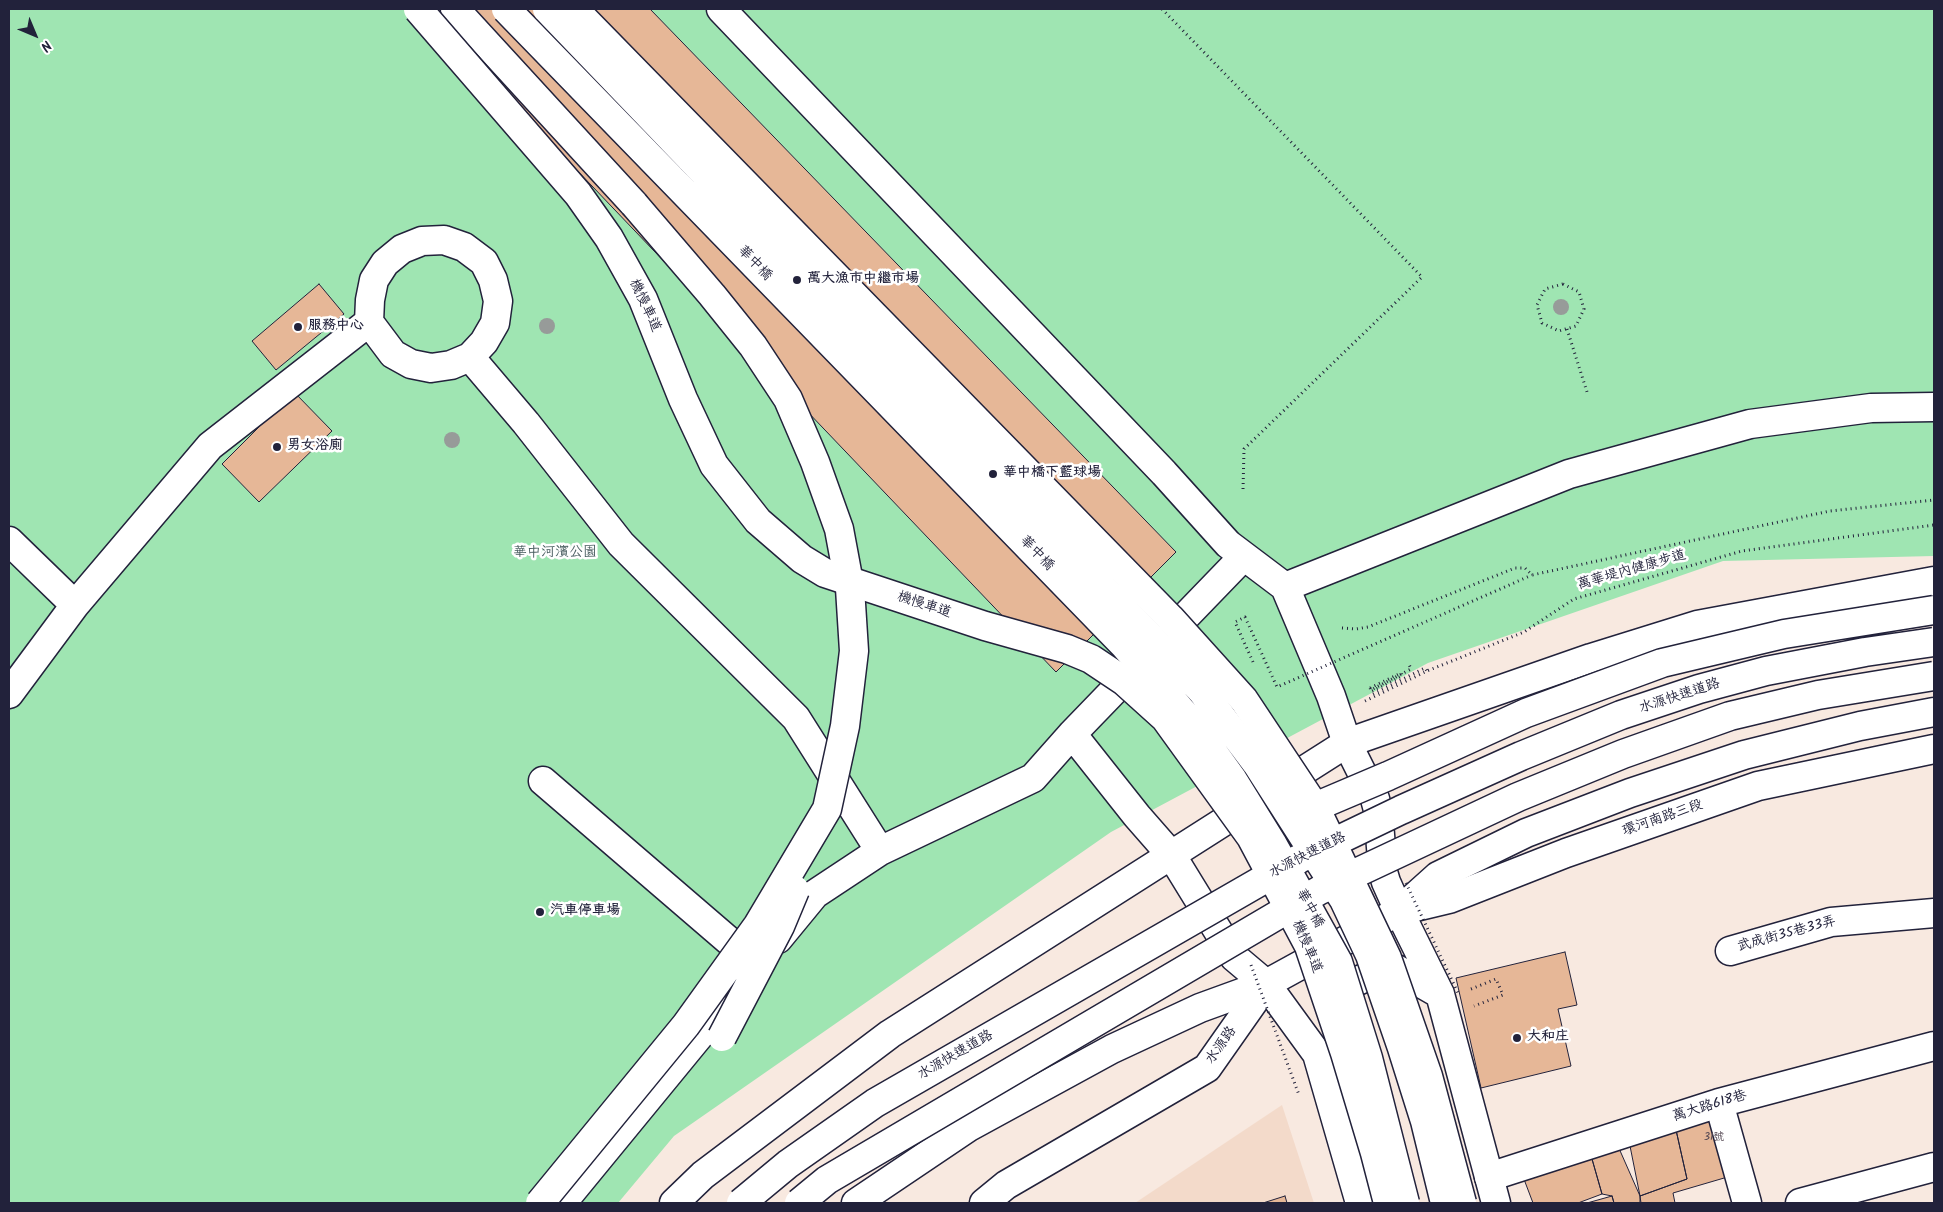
<!DOCTYPE html>
<html>
<head>
<meta charset="utf-8">
<style>
  body { margin:0 }
  #map { position:relative; width:1943px; height:1212px; overflow:hidden; background:#f8e9e0; font-family:Kalam,sans-serif }
  canvas { display:block }
  .frame { position:absolute; inset:0; border:10px solid #22223b; pointer-events:none }
  .north { position:absolute; left:10px; top:10px; width:50px; height:50px; -webkit-text-stroke:4px #fff; paint-order:stroke; rotate:135deg; font-size:14px; font-weight:700; line-height:20px; text-align:center; color:#22223b }
  .north::after { content:''; display:block; margin:auto; width:18px; height:22px; background:#22223b; clip-path:polygon(50% 0,100% 100%,50% 72%,0 100%) }
</style>
</head>
<body>
<div id="map">
<canvas width="1943" height="1212"></canvas>
<div class="frame"></div>
<div class="north">N</div>
</div>
<script>
const context = document.querySelector('canvas').getContext('2d');
context.lineJoin = 'round';
function paint(path, color) { context.fillStyle = color; context.fill(path, 'evenodd'); }
const poly = rows => new Path2D(rows.map(r => 'M' + r).join(''));
function stroke(path, color, width, dash) { context.strokeStyle = color; context.lineWidth = width; context.lineCap = dash ? 'butt' : 'round'; context.setLineDash(dash || []); context.stroke(path); }
function drawText(font, color, halo, rows, align = 'center') {
  context.font = font + ' Kalam,"LXGW WenKai TC",sans-serif'; context.lineWidth = 5; context.setLineDash([]); context.textBaseline = 'middle'; context.strokeStyle = halo; context.fillStyle = color; for (const [text, x, y, turn = 0] of rows) {
    context.save(); context.translate(x, y); context.rotate((+turn || 0) * Math.PI / 180); context.textAlign = isNaN(turn) ? turn : align; if (halo) context.strokeText(text, 0, 0); context.fillText(text, 0, 0); context.restore();
  }
}
paint(poly([
  [1282,1105,1314,1203,1135,1203]
]), '#f3daca');
paint(poly([
  [9,9,1934,9,1934,556,1723,561,1428,663,1111,832,674,1136,618,1203,9,1203]
]), '#9fe5b2');
const building = poly([
  [423,9,650,9,1176,552,1056,672,423,9],
  [319,284,344,314,276,370,252,341,319,284],
  [294,392,332,431,259,502,222,464,294,392],
  [1565,952,1577,1005,1558,1009,1571,1066,1481,1088,1456,978,1565,952],
  [1719,1103,1747,1203,1641,1203,1640,1196,1687,1179,1674,1121,1719,1103],
  [1674,1121,1687,1179,1640,1196,1628,1136,1674,1121],
  [1614,1137,1640,1196,1640,1203,1614,1203,1612,1196,1602,1194,1590,1152,1614,1137],
  [1590,1152,1602,1194,1578,1203,1533,1203,1522,1174,1590,1152],
  [1731,1176,1741,1200,1729,1203,1675,1203,1673,1193,1731,1176],
  [1285,1196,1287,1203,1263,1203,1285,1196],
  [1612,1196,1614,1203,1587,1203,1612,1196]
]);
paint(building, '#e6b797');
stroke(building, '#22223b', 1);
const minor = poly([
  [721,9,1164,473,1228,544,1285,587,1331,696,1347,743],
  [444,240,464,247,484,262,493,280,498,301,495,323,484,342,470,357,451,365,431,368,411,364,393,354,369,322,370,300,374,280,385,263,402,249,422,241,444,240],
  [470,357,526,423,621,544,796,718,880,851],
  [9,541,75,605],
  [1285,587,1569,474,1750,424,1871,408,1934,407],
  [9,694,75,605,210,446,369,322],
  [1072,734,1137,816,1172,856],
  [543,781,757,965],
  [778,939,815,894,880,851,1033,778,1072,734,1243,557],
  [1730,951,1831,922,1934,913],
  [1719,1103,1747,1203],
  [1489,1177,1719,1103,1934,1046],
  [562,1203,745,980],
  [984,1203,1006,1185,1207,1068,1266,984,1399,911,1449,899,1566,853,1758,786,1934,749],
  [1800,1203,1934,1167]
]);
const major = poly([
  [1347,743,1375,799,1378,810,1383,872,1386,882,1399,911,1440,994,1496,1203],
  [1172,856,1234,957,1266,984,1317,1054,1360,1203],
  [1332,1003,1335,991,1391,966,1440,994]
]);
const highway = poly([
  [455,9,634,204],
  [1399,911,1438,876,1526,833,1630,793,1744,755,1860,726,1934,712],
  [674,1203,703,1175,890,1034,1347,743,1591,658,1697,625,1934,581],
  [856,1203,969,1127,1112,1049,1200,1008,1266,984]
]);
stroke(minor, '#22223b', 31);
stroke(major, '#22223b', 31);
stroke(highway, '#22223b', 31);
stroke(poly([
  [1162,9,1422,277,1244,449,1243,490],
  [1563,284,1579,292,1584,309,1576,326,1559,331,1542,323,1537,305,1545,289,1563,284],
  [1567,329,1587,392],
  [1342,628,1356,629,1368,627,1515,568,1525,568,1532,575,1830,511,1934,500],
  [1370,688,1401,673,1402,676,1372,691,1373,694],
  [1373,694,1425,668,1427,671],
  [1365,701,1427,671,1524,632,1574,599,1742,551,1934,525],
  [1471,989,1496,979,1503,995,1474,1006]
]), '#22223b', 3, [1, 4]);
stroke(minor, '#fff', 28);
stroke(major, '#fff', 28);
stroke(highway, '#fff', 28);
const minorBridge = poly([
  [418,9,578,194,609,238,643,299,683,399,714,465,758,521,802,559,825,573,985,626,1067,649,1091,659,1124,681,1165,718,1251,837,1309,946,1345,1053,1375,1153,1388,1203],
  [574,9,1170,618,1244,700,1315,807,1387,958,1428,1076,1462,1203]
]);
const majorBridge = poly([
  [506,9,1125,646,1192,723,1233,780,1272,843,1338,962,1368,1058,1405,1203],
  [547,9,1202,691,1257,764,1344,900,1370,955,1402,1048,1425,1121,1445,1203]
]);
const highwayBridge = poly([
  [1294,820,1315,807,1388,776,1526,713,1662,663,1784,634,1934,610],
  [722,1037,780,926,795,890],
  [540,1203,686,1025,758,925,827,809,845,726,854,651,850,588,839,529,815,462,788,399,753,346,712,295,634,204],
  [741,1203,788,1164,875,1103,1299,859,1401,810,1521,756,1621,715,1699,689,1766,671,1865,652,1934,642],
  [799,1203,827,1180,1320,890,1518,797,1623,754,1730,716,1818,695,1934,676]
]);
stroke(minorBridge, '#22223b', 31, []);
stroke(majorBridge, '#22223b', 31, []);
stroke(highwayBridge, '#22223b', 31, []);
stroke(poly([
  [1253,662,1235,622,1245,617,1277,687,1532,575],
  [1370,688,1371,690,1411,669,1408,662],
  [1406,883,1458,993],
  [1251,965,1299,1095]
]), '#22223b', 3, [1, 4]);
stroke(minorBridge, '#fff', 28);
stroke(majorBridge, '#fff', 28);
stroke(highwayBridge, '#fff', 28);
context.fillStyle = '#979b99';
for (const [x, y] of [
  [1561,307],
  [547,326],
  [452,440]
]) { context.beginPath(); context.arc(x, y, 8, 0, 2 * Math.PI); context.fill(); }
for (const [x, y, r, color] of [
  [797,280,5,"#22223b"],
  [298,327,5,"#22223b"],
  [277,447,5,"#22223b"],
  [993,474,5,"#22223b"],
  [540,912,5,"#22223b"],
  [1517,1038,5,"#22223b"]
]) { const dot = new Path2D(); dot.arc(x, y, r, 0, 2 * Math.PI); context.fillStyle = color; context.fill(dot); stroke(dot, '#fff', 2); }
drawText('11px', '#534752', null, [
  ["31號",1714,1138]
]);
drawText('14px', '#22223b', '#fff', [
  ["華中橋",754,264,46],
  ["機慢車道",644,306,65],
  ["華中橋",1036,554,46],
  ["萬華堤內健康步道",1632,571,-16],
  ["機慢車道",924,606,18],
  ["水源快速道路",1680,697,-18],
  ["環河南路三段",1663,819,-19],
  ["水源快速道路",1308,856,-27],
  ["華中橋",1309,909,61],
  ["武成街35巷33弄",1787,935,-15],
  ["機慢車道",1306,947,67],
  ["水源路",1222,1046,-55],
  ["水源快速道路",956,1056,-30],
  ["萬大路618巷",1710,1107,-17]
]);
drawText('bold 14px', '#22223b', '#fff', [
  ["萬大漁市中繼市場",807,280],
  ["服務中心",308,327],
  ["男女浴廁",287,447],
  ["華中橋下籃球場",1003,474],
  ["汽車停車場",550,912],
  ["大和庄",1527,1038]
], 'left');
drawText('14px', '#485c5f', '#fff', [
  ["華中河濱公園",555,554]
]);
</script>
</body>
</html>
